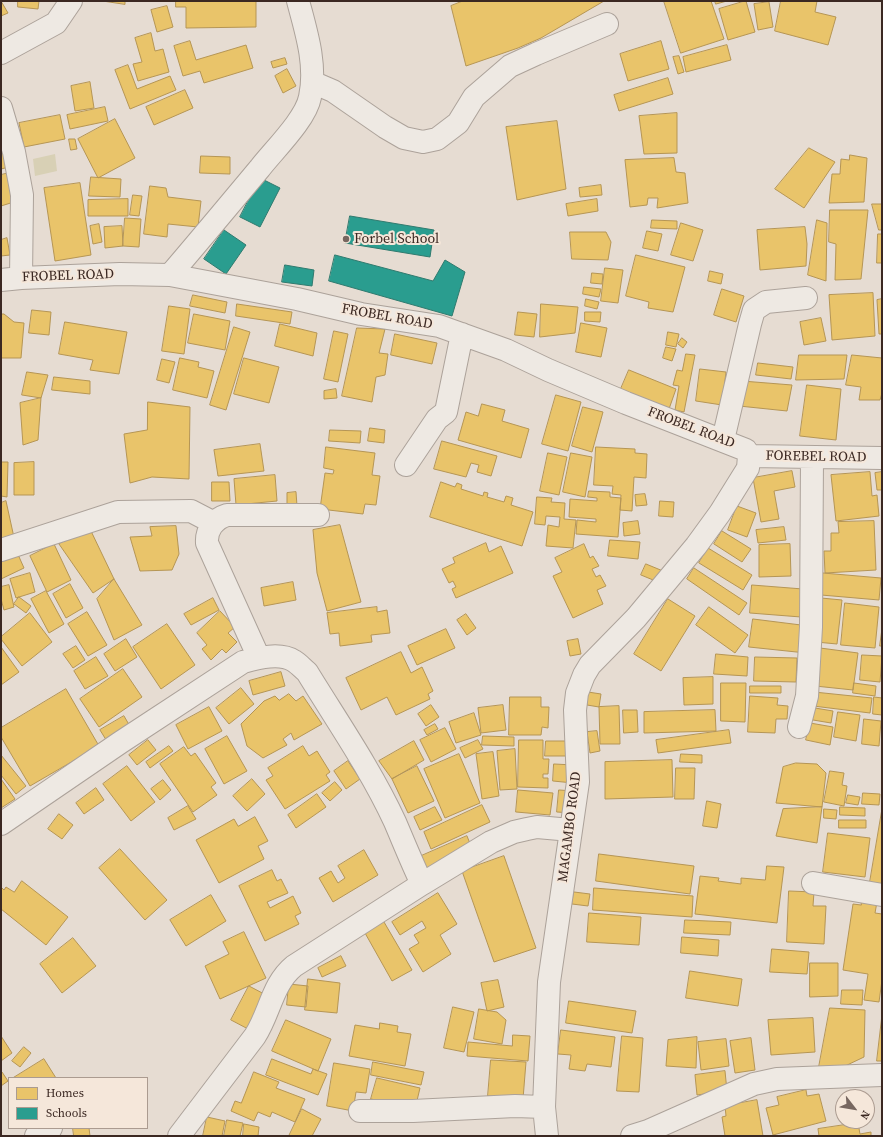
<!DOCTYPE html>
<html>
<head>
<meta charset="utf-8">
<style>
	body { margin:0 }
	#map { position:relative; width:883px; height:1137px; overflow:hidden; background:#e6dcd2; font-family:"Source Serif 4",serif }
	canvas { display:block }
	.frame { position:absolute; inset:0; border:2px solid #3b2822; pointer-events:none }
	.legend { position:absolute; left:8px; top:1077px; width:140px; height:52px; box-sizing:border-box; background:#f5e7da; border:1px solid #ab9b90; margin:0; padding:5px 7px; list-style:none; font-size:12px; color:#3b2822 }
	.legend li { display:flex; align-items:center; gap:8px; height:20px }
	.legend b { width:20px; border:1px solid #ab9b90 }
	.north { position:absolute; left:835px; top:1089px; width:40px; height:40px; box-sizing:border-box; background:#f5e7da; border:1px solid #ab9b90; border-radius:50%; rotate:121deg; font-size:11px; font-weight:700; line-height:16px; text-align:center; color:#3b2822 }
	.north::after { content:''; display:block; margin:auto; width:14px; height:18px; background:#776760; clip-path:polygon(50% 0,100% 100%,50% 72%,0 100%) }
</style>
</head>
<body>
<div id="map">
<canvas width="883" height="1137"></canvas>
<div class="frame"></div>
<ul class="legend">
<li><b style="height:11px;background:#e9c46a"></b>Homes</li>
<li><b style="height:11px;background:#2a9d8f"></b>Schools</li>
</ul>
<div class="north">N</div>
</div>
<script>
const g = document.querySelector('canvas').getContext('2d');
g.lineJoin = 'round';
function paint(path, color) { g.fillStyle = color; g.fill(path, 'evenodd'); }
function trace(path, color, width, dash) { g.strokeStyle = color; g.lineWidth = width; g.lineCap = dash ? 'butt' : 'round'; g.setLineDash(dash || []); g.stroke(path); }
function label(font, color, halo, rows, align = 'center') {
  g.font = font + ' "Source Serif 4",serif'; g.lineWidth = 4; g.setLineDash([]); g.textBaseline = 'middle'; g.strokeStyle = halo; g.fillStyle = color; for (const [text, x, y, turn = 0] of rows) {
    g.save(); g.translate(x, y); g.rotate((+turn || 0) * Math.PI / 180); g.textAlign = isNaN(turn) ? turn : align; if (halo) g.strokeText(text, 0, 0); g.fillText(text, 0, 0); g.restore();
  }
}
paint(new Path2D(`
	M 55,154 L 57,171 L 35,176 L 33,159 Z`), '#d8d0b5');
const homes = new Path2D(`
	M 1,1 L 8,13 L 1,16 Z
	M 18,1 L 39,1 L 38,9 L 18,7 Z
	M 103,1 L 125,1 L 125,4 Z
	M 176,1 L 256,1 L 256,27 L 186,28 L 186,7 L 176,7 Z
	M 463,1 L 604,1 L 541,38 L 518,48 L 466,66 L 451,6 Z
	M 664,1 L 711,1 L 724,39 L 681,53 Z
	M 715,1 L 727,1 L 716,4 Z
	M 746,1 L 755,32 L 728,40 L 719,9 Z
	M 781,1 L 817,1 L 815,12 L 836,17 L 828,45 L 775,31 Z
	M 769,2 L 773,27 L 758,30 L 754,4 Z
	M 167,6 L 173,27 L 157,32 L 151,10 Z
	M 151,33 L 155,51 L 163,49 L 169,72 L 138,81 L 133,64 L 142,62 L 135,38 Z
	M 190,41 L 196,60 L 246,45 L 253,68 L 204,83 L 200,71 L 183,76 L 174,46 Z
	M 661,41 L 669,69 L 628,81 L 620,54 Z
	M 727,45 L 731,60 L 686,72 L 683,57 Z
	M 679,56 L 684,72 L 678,74 L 673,57 Z
	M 285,58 L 287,64 L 273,68 L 271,62 Z
	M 128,65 L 137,89 L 170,76 L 176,90 L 130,109 L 115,70 Z
	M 287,69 L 296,86 L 283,93 L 275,76 Z
	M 668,78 L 673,94 L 619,111 L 614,95 Z
	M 90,82 L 94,108 L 75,111 L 71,86 Z
	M 185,90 L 193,108 L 154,125 L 146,107 Z
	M 105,107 L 108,121 L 70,129 L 67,115 Z
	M 677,113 L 677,153 L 644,154 L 639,116 Z
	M 60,115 L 65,139 L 24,147 L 19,123 Z
	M 115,119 L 135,158 L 98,178 L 78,139 Z
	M 557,121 L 566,189 L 517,200 L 506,127 Z
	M 69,139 L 75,139 L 77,149 L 71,150 Z
	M 1,141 L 9,167 L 1,169 Z
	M 809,148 L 835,162 L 804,208 L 775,189 Z
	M 850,155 L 867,158 L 864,202 L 829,203 L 832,174 L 840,174 L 841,159 L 849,160 Z
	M 201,156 L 230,157 L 230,174 L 200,173 Z
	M 674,158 L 676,172 L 685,173 L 688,203 L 657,208 L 658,198 L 648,198 L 647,205 L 630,207 L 625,160 Z
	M 9,173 L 17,201 L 1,206 L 1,175 Z
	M 91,177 L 121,179 L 120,197 L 89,196 Z
	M 80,183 L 91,255 L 55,261 L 44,188 Z
	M 601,185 L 602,195 L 580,197 L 579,188 Z
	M 150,186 L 166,188 L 168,197 L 201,201 L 198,227 L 168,224 L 167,237 L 144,234 Z
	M 133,195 L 142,196 L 139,216 L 130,215 Z
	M 128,199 L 128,216 L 88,216 L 88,200 Z
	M 597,199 L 598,211 L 568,216 L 566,204 Z
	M 872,204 L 882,204 L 882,230 L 879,230 Z
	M 830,210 L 868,210 L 861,279 L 835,280 L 836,244 L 829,242 Z
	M 125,218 L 141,219 L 139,247 L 123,246 Z
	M 652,220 L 677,221 L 677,229 L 651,228 Z
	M 817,220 L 827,223 L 826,281 L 808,275 Z
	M 681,223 L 703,230 L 693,261 L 671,255 Z
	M 99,224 L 102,242 L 93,244 L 90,226 Z
	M 122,226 L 123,246 L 105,248 L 104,227 Z
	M 805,227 L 807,244 L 806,266 L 760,270 L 757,230 Z
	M 647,231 L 662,234 L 658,251 L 643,248 Z
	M 570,232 L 606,232 L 611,242 L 608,260 L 572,259 Z
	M 878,234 L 882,234 L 882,263 L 877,263 Z
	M 7,238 L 10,255 L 1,256 L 1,240 Z
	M 636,255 L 685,267 L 673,312 L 648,308 L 649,302 L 626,296 Z
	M 605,268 L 623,270 L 618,303 L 601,301 Z
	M 710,271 L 723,274 L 721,284 L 708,281 Z
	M 592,273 L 603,274 L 602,284 L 591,283 Z
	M 584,287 L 601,289 L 599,297 L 583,294 Z
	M 722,289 L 744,296 L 736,322 L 714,315 Z
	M 873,293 L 875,336 L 832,340 L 829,295 Z
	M 193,295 L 227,302 L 225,313 L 190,306 Z
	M 586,299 L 599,302 L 597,309 L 585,306 Z
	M 882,299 L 882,334 L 879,334 L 877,300 Z
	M 237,304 L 292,312 L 290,324 L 236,316 Z
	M 541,304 L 578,307 L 575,333 L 540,337 Z
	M 169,306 L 190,309 L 184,354 L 162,351 Z
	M 32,310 L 51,312 L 49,335 L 29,333 Z
	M 518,312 L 537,314 L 534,337 L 515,335 Z
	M 585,312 L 601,312 L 600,322 L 585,321 Z
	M 1,314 L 4,314 L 14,322 L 24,323 L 21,358 L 1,358 Z
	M 194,314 L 230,321 L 225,350 L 188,343 Z
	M 821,318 L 826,341 L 804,345 L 800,322 Z
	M 65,322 L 127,332 L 119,374 L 90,370 L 93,360 L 59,354 Z
	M 581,323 L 607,328 L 601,357 L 576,352 Z
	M 280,324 L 317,333 L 313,356 L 275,346 Z
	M 234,327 L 250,332 L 226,410 L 210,405 Z
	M 357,328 L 385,329 L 379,353 L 388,354 L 385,375 L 376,377 L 372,402 L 342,396 Z
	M 334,331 L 348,334 L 338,382 L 324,379 Z
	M 668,332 L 679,334 L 676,347 L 666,345 Z
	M 395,334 L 437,343 L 432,364 L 391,355 Z
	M 682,338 L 687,342 L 683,348 L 678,344 Z
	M 666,347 L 676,349 L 672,361 L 663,358 Z
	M 686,354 L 695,355 L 684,412 L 675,410 L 679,386 L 673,385 L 677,370 L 682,371 Z
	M 799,355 L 847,355 L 844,379 L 796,380 Z
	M 852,355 L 882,358 L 882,393 L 880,400 L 859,400 L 861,387 L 846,385 Z
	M 180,358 L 199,362 L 198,367 L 214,371 L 207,398 L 173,390 Z
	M 244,358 L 279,367 L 269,403 L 234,394 Z
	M 162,359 L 175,362 L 169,383 L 157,380 Z
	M 758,363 L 793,367 L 791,379 L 756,375 Z
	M 700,369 L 726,372 L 722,405 L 696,401 Z
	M 629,370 L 676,389 L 669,409 L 620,391 Z
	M 27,372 L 48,375 L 41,398 L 22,395 Z
	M 54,377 L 90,381 L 90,394 L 52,390 Z
	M 742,381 L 792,385 L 787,411 L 739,406 Z
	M 807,385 L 841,389 L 836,440 L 800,436 Z
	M 336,389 L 337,398 L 324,399 L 324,391 Z
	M 556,395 L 581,402 L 568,451 L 542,444 Z
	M 41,398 L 38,440 L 23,445 L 20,403 Z
	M 148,402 L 190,407 L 189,479 L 152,477 L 130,483 L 124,434 L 147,430 Z
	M 482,404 L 505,410 L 502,421 L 529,429 L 521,458 L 458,440 L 466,412 L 478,416 Z
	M 583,407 L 603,412 L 592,452 L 572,446 Z
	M 370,428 L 385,430 L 384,443 L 368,441 Z
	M 330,430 L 361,431 L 360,443 L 329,441 Z
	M 442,441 L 497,456 L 491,476 L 477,472 L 479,465 L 471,463 L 466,477 L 434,469 Z
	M 260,444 L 264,471 L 218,476 L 214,450 Z
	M 326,447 L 375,453 L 372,475 L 380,476 L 376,505 L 365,504 L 363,514 L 320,509 L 325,473 L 333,474 L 334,470 L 324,468 Z
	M 596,447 L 635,449 L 635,453 L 647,454 L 646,478 L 634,477 L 632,511 L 620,510 L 621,495 L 612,494 L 613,486 L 594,485 Z
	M 548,453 L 567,457 L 559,495 L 540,491 Z
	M 571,453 L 592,457 L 585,497 L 563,492 Z
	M 1,462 L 8,462 L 7,497 L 1,496 Z
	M 34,462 L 34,495 L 14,495 L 14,463 Z
	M 792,471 L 795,487 L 774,491 L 779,519 L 761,522 L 753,478 Z
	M 870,472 L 872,496 L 877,495 L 879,516 L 836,521 L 831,475 Z
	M 882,472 L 882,490 L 877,490 L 875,473 Z
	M 275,475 L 277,501 L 236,505 L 234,479 Z
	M 212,482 L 229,482 L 230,501 L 212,501 Z
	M 441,482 L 455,487 L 457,483 L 462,485 L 461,489 L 483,496 L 484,492 L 488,493 L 487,497 L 504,502 L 506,496 L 513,498 L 511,505 L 533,512 L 522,546 L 430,517 Z
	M 589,491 L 610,492 L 610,497 L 621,498 L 618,537 L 576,534 L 577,520 L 596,522 L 596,519 L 569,517 L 570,499 L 597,501 L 597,498 L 588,497 Z
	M 296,492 L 297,506 L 287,506 L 287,493 Z
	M 645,494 L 647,505 L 636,506 L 635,495 Z
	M 537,497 L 552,498 L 551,502 L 565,503 L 564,519 L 576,520 L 573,548 L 546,546 L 548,525 L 559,527 L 560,517 L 546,516 L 545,525 L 535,524 Z
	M 6,501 L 15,542 L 1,546 L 1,503 Z
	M 660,501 L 674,502 L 673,517 L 659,516 Z
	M 737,506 L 756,513 L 747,537 L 728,530 Z
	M 638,521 L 640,534 L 624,536 L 623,523 Z
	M 874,521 L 876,570 L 825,573 L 824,551 L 831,551 L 831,533 L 839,533 L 838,522 Z
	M 340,525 L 361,602 L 327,611 L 317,573 L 313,530 Z
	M 176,526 L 179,554 L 172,570 L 140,571 L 130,537 L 152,536 L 150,527 Z
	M 784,527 L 786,540 L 758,543 L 756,530 Z
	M 90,529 L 114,579 L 93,593 L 59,544 Z
	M 722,531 L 751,549 L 742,562 L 714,544 Z
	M 610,540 L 640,542 L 638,559 L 608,556 Z
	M 486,543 L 489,552 L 501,546 L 513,573 L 456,598 L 452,589 L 456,587 L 453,581 L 449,583 L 442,569 L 455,563 L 453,558 Z
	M 54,544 L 71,580 L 47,592 L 30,556 Z
	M 584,544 L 590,558 L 593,556 L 599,566 L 592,569 L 596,577 L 600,575 L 606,586 L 597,590 L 603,604 L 573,618 L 553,576 L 562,572 L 555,558 Z
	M 790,544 L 791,576 L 759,577 L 759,545 Z
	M 708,548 L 752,575 L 743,590 L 699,563 Z
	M 16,550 L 24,568 L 1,579 L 1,557 Z
	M 646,564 L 663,571 L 658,582 L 641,575 Z
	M 694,568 L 747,603 L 739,615 L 687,579 Z
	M 30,573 L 35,592 L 16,598 L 10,579 Z
	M 823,573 L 881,578 L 879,600 L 821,595 Z
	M 114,579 L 142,625 L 114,640 L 97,599 Z
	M 293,582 L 296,600 L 264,606 L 261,588 Z
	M 70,584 L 83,608 L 66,618 L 53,594 Z
	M 9,585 L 14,607 L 4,610 L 1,599 L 1,587 Z
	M 752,585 L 803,589 L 801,617 L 750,613 Z
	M 46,591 L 64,624 L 49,633 L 31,599 Z
	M 19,597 L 31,606 L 26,613 L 14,604 Z
	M 213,598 L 219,610 L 191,625 L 184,614 Z
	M 821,598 L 842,600 L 837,644 L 816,642 Z
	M 668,599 L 695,616 L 661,671 L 634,654 Z
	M 845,603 L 879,607 L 875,648 L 841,645 Z
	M 377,607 L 377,612 L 387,610 L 390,633 L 371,635 L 372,642 L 340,646 L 339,633 L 330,634 L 327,613 Z
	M 709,607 L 748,635 L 735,653 L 696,625 Z
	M 220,611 L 235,627 L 228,633 L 237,642 L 226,653 L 222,649 L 211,660 L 202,649 L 207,645 L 197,633 Z
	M 87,612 L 107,645 L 88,656 L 68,624 Z
	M 30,613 L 52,642 L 22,666 L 1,639 L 1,637 Z
	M 466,614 L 476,628 L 467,635 L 457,620 Z
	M 753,619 L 809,626 L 806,653 L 749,647 Z
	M 167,624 L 195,665 L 161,689 L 133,647 Z
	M 446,629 L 455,648 L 417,665 L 408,646 Z
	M 882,629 L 882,646 L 880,646 Z
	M 126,639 L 137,657 L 115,671 L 104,654 Z
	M 578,639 L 581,654 L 570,656 L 567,641 Z
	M 76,646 L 85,660 L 73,668 L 63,654 Z
	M 1,647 L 19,672 L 1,685 Z
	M 820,648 L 858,653 L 853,690 L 815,686 Z
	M 401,652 L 411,673 L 422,667 L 433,691 L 428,694 L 430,699 L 396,715 L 387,697 L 361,710 L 346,678 Z
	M 716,654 L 748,657 L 747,676 L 714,674 Z
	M 862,655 L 882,656 L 880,682 L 860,680 Z
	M 96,657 L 108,676 L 85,689 L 74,671 Z
	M 755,657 L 797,658 L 796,682 L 754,681 Z
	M 123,669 L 142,697 L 99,727 L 80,699 Z
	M 281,672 L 285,686 L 253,695 L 249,681 Z
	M 713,677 L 713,704 L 684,705 L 683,678 Z
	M 721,683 L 746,683 L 745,722 L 721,721 Z
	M 854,683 L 876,686 L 875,696 L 853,693 Z
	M 750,686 L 781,686 L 781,693 L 750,693 Z
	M 241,688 L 254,704 L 229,724 L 216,708 Z
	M 66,689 L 99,746 L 30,786 L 1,737 L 1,728 Z
	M 588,692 L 601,694 L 599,707 L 587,705 Z
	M 814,692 L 872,698 L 870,713 L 813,706 Z
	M 289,694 L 296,701 L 303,696 L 322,724 L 294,740 L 291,733 L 283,739 L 287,745 L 263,758 L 247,746 L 241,724 L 264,701 L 275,696 L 279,700 Z
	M 750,696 L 778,698 L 777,705 L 788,706 L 787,719 L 776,719 L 775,733 L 748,732 Z
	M 510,697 L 541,697 L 541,707 L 549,707 L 548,728 L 542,727 L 541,735 L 509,735 Z
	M 874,697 L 882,698 L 882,715 L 873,714 Z
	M 431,705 L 439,717 L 426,726 L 418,714 Z
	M 503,705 L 506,730 L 481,733 L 478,708 Z
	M 619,706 L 620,744 L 600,744 L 599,707 Z
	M 209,707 L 222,731 L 188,749 L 176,725 Z
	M 809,707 L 833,711 L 831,723 L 807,719 Z
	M 623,710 L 637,710 L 638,732 L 624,733 Z
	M 715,710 L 716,731 L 644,733 L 644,712 Z
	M 838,712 L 860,715 L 856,741 L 834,737 Z
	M 474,713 L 481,735 L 456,743 L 449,722 Z
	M 124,716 L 131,728 L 108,743 L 100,730 Z
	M 864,719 L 881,721 L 879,746 L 862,744 Z
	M 810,723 L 833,727 L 830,745 L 806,740 Z
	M 435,724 L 438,729 L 427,735 L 424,730 Z
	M 445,728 L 456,749 L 431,762 L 420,740 Z
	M 729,730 L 731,743 L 658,753 L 656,740 Z
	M 597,731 L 600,751 L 590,753 L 587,732 Z
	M 227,736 L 247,771 L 224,784 L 205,749 Z
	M 483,736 L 514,737 L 514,746 L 482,745 Z
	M 148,740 L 156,750 L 137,765 L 129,755 Z
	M 478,740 L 483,749 L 465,758 L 460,748 Z
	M 519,740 L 543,740 L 543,759 L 549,759 L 548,774 L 543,774 L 543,778 L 548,778 L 548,788 L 518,787 Z
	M 414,741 L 424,760 L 392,779 L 379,761 Z
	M 546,741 L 567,741 L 567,756 L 545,756 Z
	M 169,746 L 173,751 L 150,768 L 146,762 Z
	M 303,746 L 309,756 L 317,751 L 330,772 L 326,775 L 330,781 L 285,809 L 266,780 L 273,776 L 268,768 Z
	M 184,747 L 191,756 L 195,753 L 216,783 L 211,787 L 217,795 L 193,812 L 160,764 Z
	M 515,749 L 517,789 L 500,790 L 497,751 Z
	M 493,752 L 499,796 L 482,799 L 476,754 Z
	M 459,754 L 480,803 L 445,818 L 424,769 Z
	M 681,754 L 702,755 L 702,763 L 680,762 Z
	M 1,755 L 26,786 L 16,794 L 1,775 Z
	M 672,760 L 673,797 L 605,799 L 605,762 Z
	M 348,761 L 360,779 L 346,789 L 334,771 Z
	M 796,763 L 817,764 L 826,773 L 822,807 L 776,803 L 783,767 Z
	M 554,764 L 574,765 L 573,783 L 553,781 Z
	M 127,766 L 155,802 L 131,821 L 103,784 Z
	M 417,766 L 434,801 L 408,813 L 392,779 Z
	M 676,768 L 695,768 L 694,799 L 675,799 Z
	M 830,771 L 844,773 L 842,785 L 847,786 L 844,806 L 824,802 Z
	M 1,779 L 15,799 L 1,808 Z
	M 252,779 L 265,794 L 247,811 L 233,796 Z
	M 163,780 L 171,790 L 160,800 L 151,789 Z
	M 335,782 L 342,790 L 330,801 L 322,793 Z
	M 96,788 L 104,800 L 84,814 L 76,803 Z
	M 518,790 L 553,793 L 550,815 L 516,812 Z
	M 559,790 L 574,791 L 572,813 L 557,812 Z
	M 863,793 L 880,794 L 879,805 L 862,804 Z
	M 317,794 L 326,807 L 296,828 L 288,815 Z
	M 848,795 L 860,797 L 858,805 L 846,803 Z
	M 707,801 L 721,804 L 717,828 L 703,826 Z
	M 482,805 L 490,822 L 431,849 L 424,832 Z
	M 188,806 L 196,819 L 174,830 L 168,818 Z
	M 435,807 L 442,820 L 420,830 L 414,817 Z
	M 822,807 L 817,843 L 776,836 L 783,809 Z
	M 840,807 L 865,808 L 865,816 L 840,815 Z
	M 824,809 L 837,810 L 836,819 L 824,818 Z
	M 882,809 L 882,884 L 870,882 Z
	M 59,814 L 73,825 L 62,839 L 48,829 Z
	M 255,817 L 268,841 L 258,846 L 264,859 L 219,883 L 196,840 L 234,819 L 238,826 Z
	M 839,820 L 866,820 L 866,828 L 839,828 Z
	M 828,833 L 870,838 L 865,877 L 823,872 Z
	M 467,836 L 473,851 L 425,871 L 419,857 Z
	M 120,849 L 167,900 L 145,920 L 99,868 Z
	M 364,850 L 378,875 L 333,902 L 319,878 L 331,871 L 338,883 L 345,878 L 338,866 Z
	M 599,854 L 694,866 L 690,894 L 596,881 Z
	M 504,856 L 536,948 L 494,962 L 462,871 Z
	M 767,866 L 784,867 L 777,923 L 695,914 L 700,876 L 719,878 L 718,881 L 741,884 L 741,878 L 765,880 Z
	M 272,870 L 277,881 L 281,879 L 288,893 L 267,902 L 270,908 L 293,896 L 301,913 L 295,916 L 299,924 L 265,941 L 239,886 Z
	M 22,881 L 68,917 L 46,945 L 1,909 L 1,887 L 4,890 L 6,887 L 14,892 Z
	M 594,888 L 693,896 L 692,917 L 593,910 Z
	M 789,891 L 814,892 L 813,906 L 826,906 L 824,944 L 787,942 Z
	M 574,892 L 590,894 L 588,906 L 572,904 Z
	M 438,893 L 457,924 L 440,935 L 451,954 L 423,972 L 409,949 L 419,943 L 414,935 L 426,928 L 422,921 L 400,935 L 392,922 Z
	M 211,895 L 226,921 L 186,946 L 170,920 Z
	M 861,899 L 877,902 L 875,913 L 882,914 L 882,980 L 879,1002 L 864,1000 L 868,974 L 843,970 L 853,904 L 861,905 Z
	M 589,913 L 641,917 L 639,945 L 587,942 Z
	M 685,920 L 731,922 L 730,935 L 684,933 Z
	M 384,922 L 412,970 L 392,981 L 365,933 Z
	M 244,932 L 266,978 L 220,999 L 205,966 L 229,954 L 223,942 Z
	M 682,937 L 719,940 L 718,956 L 681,953 Z
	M 73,938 L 96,966 L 62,993 L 40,964 Z
	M 772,949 L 809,952 L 807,974 L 770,972 Z
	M 341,956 L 346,966 L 322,977 L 318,968 Z
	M 810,963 L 838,963 L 838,996 L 810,997 Z
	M 690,971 L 742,979 L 738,1006 L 686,998 Z
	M 308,979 L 340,983 L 337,1013 L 305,1010 Z
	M 498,980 L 504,1007 L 487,1011 L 481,983 Z
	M 289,984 L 308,986 L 306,1007 L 287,1005 Z
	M 249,986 L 268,996 L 250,1030 L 231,1020 Z
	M 842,990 L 863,990 L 862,1005 L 841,1004 Z
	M 569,1001 L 636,1011 L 632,1033 L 566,1023 Z
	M 453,1007 L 474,1012 L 464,1052 L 444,1048 Z
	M 830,1008 L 865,1010 L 864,1057 L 843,1067 L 819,1067 Z
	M 479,1009 L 497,1012 L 506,1020 L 502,1044 L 474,1039 Z
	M 882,1015 L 882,1061 L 877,1061 Z
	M 813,1018 L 815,1052 L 771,1055 L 768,1020 Z
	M 286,1020 L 331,1039 L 318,1071 L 272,1051 Z
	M 380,1023 L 398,1026 L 397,1032 L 411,1034 L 405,1066 L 349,1056 L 355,1025 L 379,1029 Z
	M 561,1030 L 615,1037 L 611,1067 L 587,1064 L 585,1071 L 569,1069 L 571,1055 L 558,1054 Z
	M 513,1035 L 530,1036 L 528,1061 L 467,1056 L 468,1042 L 512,1046 Z
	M 1,1036 L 12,1053 L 1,1061 Z
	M 622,1036 L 643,1038 L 639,1092 L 617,1091 Z
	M 697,1037 L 696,1068 L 666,1066 L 668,1040 Z
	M 751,1038 L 755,1070 L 735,1073 L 730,1041 Z
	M 726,1039 L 729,1066 L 701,1070 L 698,1042 Z
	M 24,1047 L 31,1053 L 20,1067 L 12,1061 Z
	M 44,1059 L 56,1078 L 13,1078 Z
	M 272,1059 L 311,1074 L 313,1069 L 327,1074 L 318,1095 L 266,1075 Z
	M 491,1060 L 526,1062 L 523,1099 L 488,1096 Z
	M 373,1062 L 424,1072 L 421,1085 L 371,1075 Z
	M 334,1063 L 370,1069 L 366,1093 L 356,1092 L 353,1111 L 327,1106 Z
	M 725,1071 L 727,1091 L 697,1095 L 695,1075 Z
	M 1,1072 L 2,1072 L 8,1081 L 1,1086 Z
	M 254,1072 L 279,1082 L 276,1088 L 305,1099 L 295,1122 L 272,1112 L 270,1117 L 258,1112 L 254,1121 L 231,1111 L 235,1101 L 241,1103 Z
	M 377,1078 L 420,1088 L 415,1109 L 371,1099 Z
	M 806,1090 L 807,1096 L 819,1094 L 826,1121 L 773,1135 L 766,1108 L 779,1105 L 777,1097 Z
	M 757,1100 L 763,1136 L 725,1136 L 722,1117 L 726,1116 L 725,1106 Z
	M 302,1109 L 321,1119 L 312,1136 L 289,1136 Z
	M 207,1117 L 225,1121 L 222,1136 L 203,1136 Z
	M 227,1120 L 243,1123 L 240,1136 L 224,1136 Z
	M 858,1123 L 860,1134 L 871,1132 L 871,1136 L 819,1136 L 818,1129 Z
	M 244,1124 L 259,1127 L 258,1136 L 243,1136 Z
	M 73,1128 L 89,1128 L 90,1136 L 74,1136 Z`);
paint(homes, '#e9c46a');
trace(homes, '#b59554', 1);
const schools = new Path2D(`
	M 260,178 L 280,188 L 260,227 L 240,217 Z
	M 350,216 L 434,230 L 430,257 L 345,243 Z
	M 224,230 L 246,245 L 226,274 L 204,259 Z
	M 335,255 L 433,281 L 445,260 L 465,272 L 452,316 L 329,281 Z
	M 285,265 L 314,270 L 312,286 L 282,282 Z`);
paint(schools, '#2a9d8f');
trace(schools, '#2f7a6e', 1);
const minor = new Path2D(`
	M 1,53 L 56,23 L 71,1
	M 312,82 L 333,91 L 385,127 L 404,138 L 423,142 L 437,139 L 458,123 L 474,97 L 510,66 L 536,54 L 607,24
	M 1,108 L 14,152 L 22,195 L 21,278
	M 170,275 C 200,240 230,204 260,168 C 274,150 306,119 310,97 C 317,65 306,31 298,1
	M 1,280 L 21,278 L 120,274 L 170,275 L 297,299 L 361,314 L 439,326 L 506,350 L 548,370 L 626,403 L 746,450 L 749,456 L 748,468 L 720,513 L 696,546 L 636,618 L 590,665 L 584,675 L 577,693 L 575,710 L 578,782 L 549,982 L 544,1107 L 547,1136
	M 723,440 L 750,324 L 754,310 L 766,302 L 806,298
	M 749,456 L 882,458
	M 406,465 L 437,419 L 446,412 L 462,334
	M 1,550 L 118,512 L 191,511 L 214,523
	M 259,658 L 207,543 C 206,530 214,519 227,515 L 318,515
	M 799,727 L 807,696 L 811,627 L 812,458
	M 1,824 L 121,742 L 243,662 C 258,658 280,652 294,661 C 299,664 303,669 307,672 C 337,721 371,770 395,822 C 404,843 412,863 422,884
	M 813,883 L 882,895
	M 360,1111 L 413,1111 L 515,1106 L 544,1107
	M 36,1136 L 51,1128
	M 179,1136 L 255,1036 C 270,1013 272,984 294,966 L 422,884 L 491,842 L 514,832 L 527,829 L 537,827 L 571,830
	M 632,1136 L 648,1131 L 754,1084 L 777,1079 L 882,1075`);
trace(minor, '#aca29a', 24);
trace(minor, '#eee9e3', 22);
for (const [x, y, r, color] of [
	[346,239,4,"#776760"]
]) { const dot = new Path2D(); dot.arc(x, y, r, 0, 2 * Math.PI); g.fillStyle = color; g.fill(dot); trace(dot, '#f5e7da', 1.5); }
label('14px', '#3b2822', '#f5e7da', [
	["Forbel School",354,239]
], 'left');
label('14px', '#3b2822', '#f5e7da', [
	["FROBEL ROAD",68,276,-2],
	["FROBEL ROAD",387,317,10],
	["FROBEL ROAD",691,428,21],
	["FOREBEL ROAD",816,457,1],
	["MAGAMBO ROAD",570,827,-83]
]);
</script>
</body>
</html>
